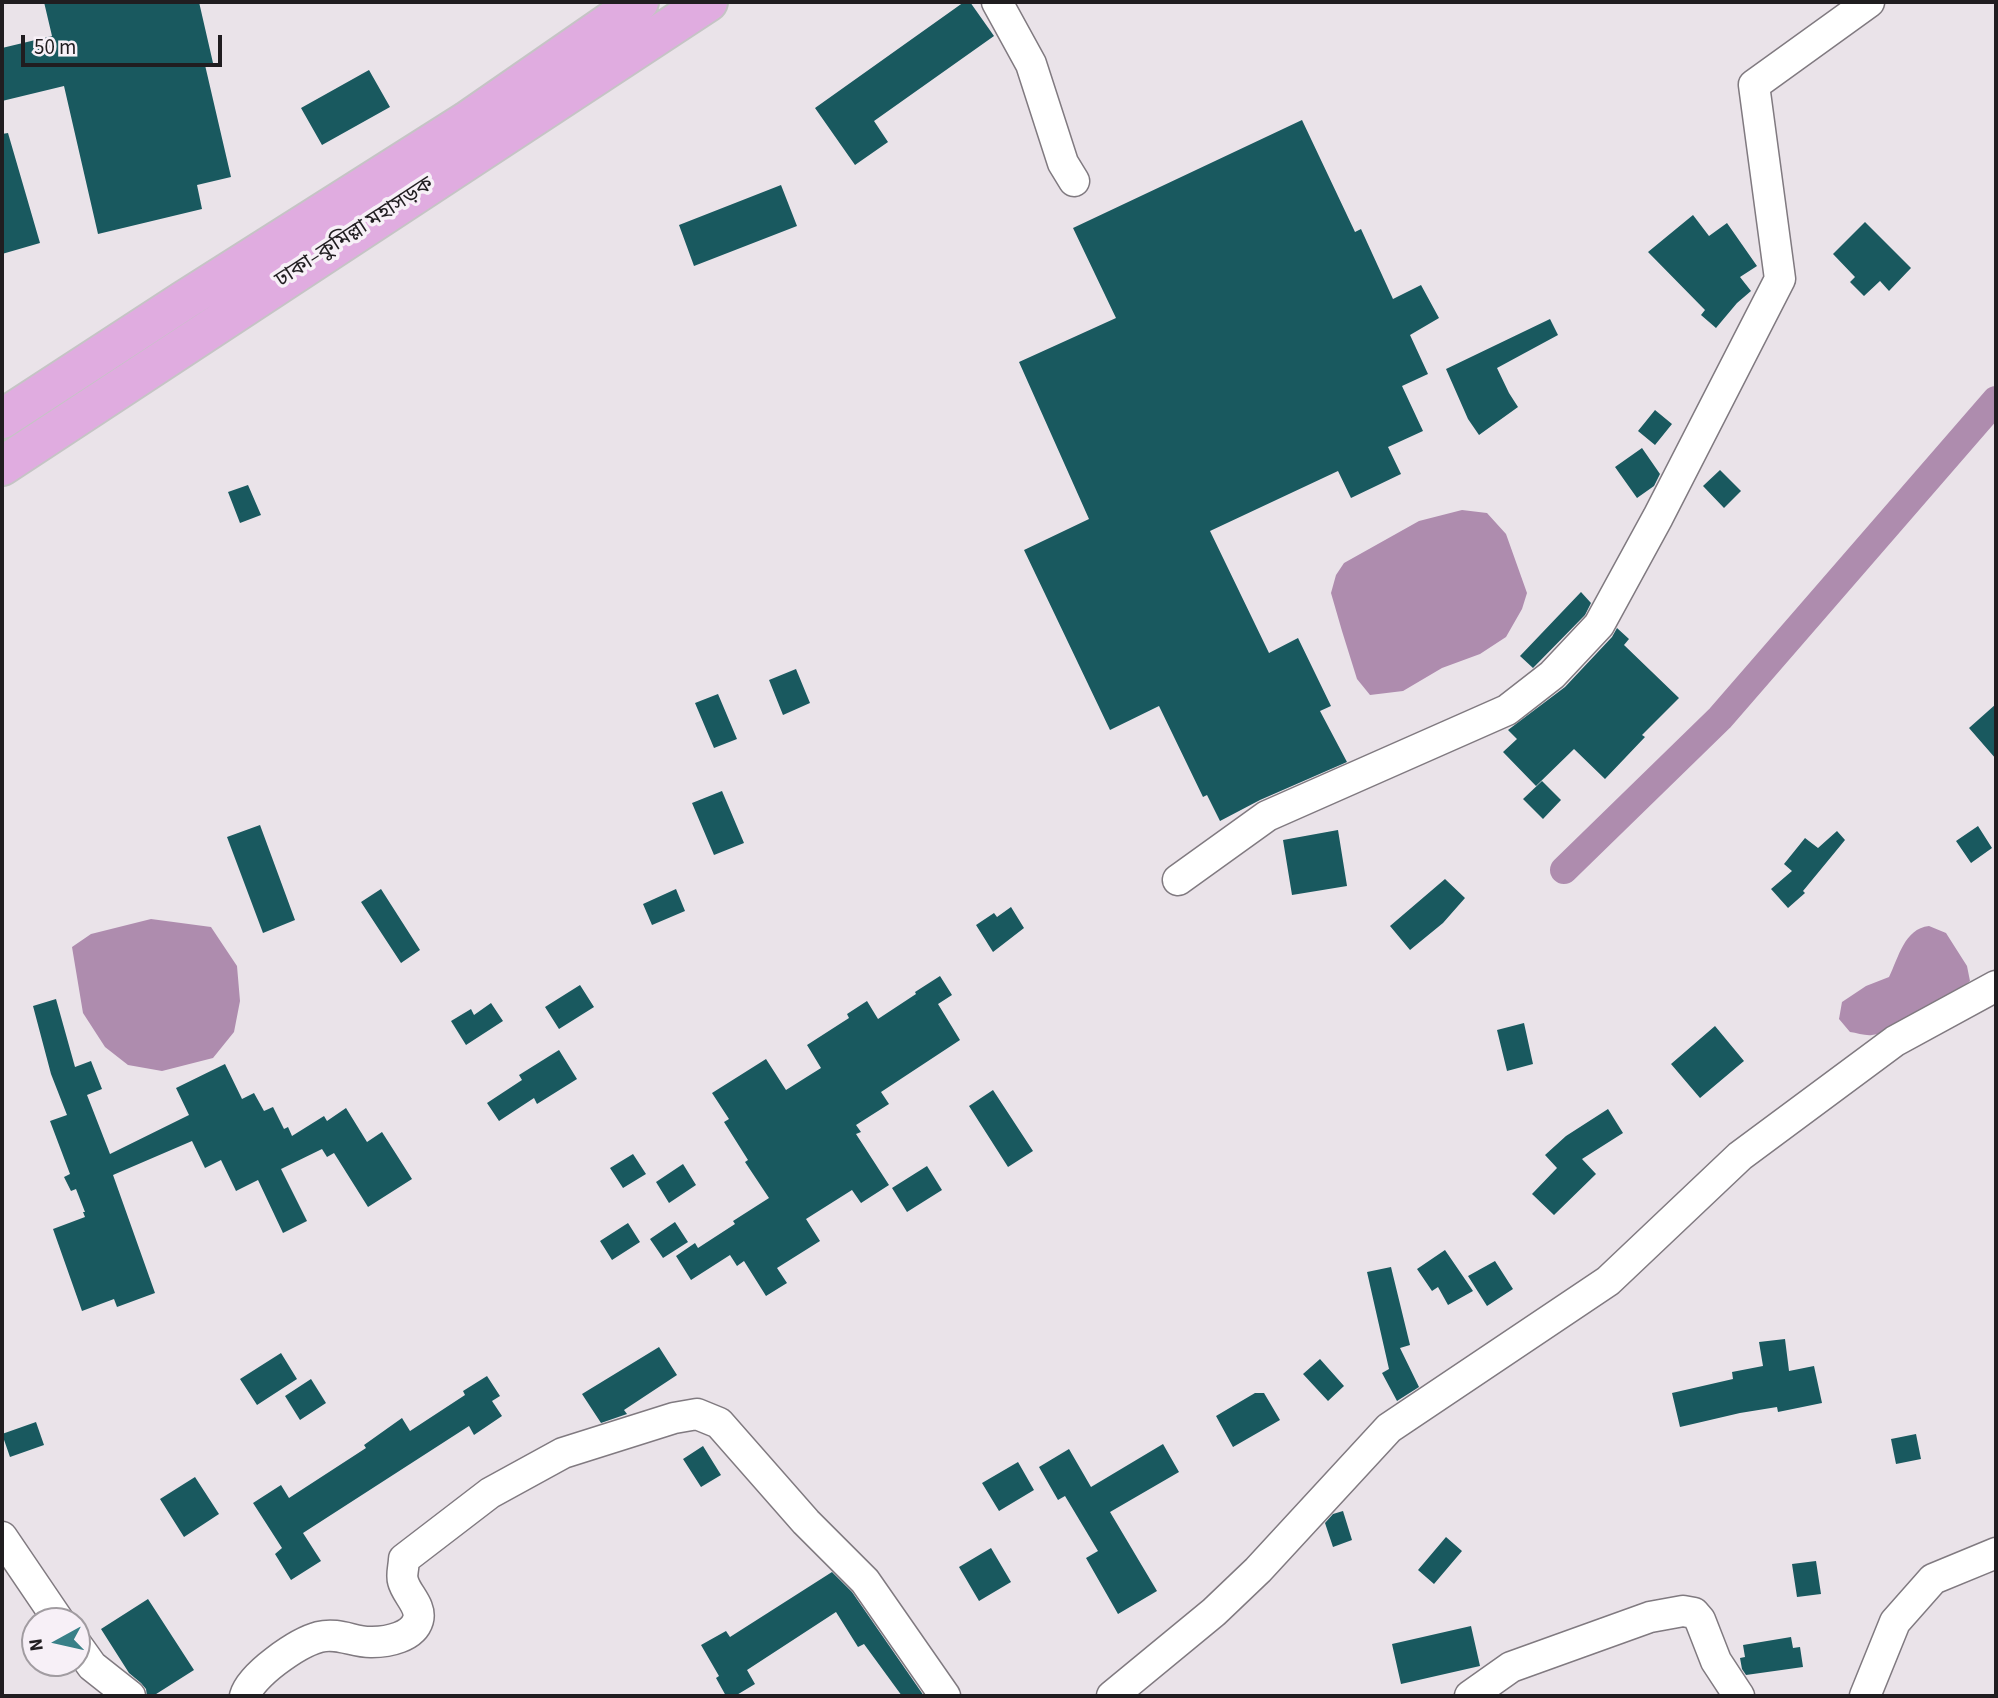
<!DOCTYPE html>
<html>
<head>
<meta charset="utf-8">
<style>
	body { margin:0 }
	#map { position:relative; width:1998px; height:1698px; overflow:hidden; background:#eae3e9; font-family:"Source Sans 3",sans-serif }
	canvas { display:block }
	.frame { position:absolute; inset:0; border:4px solid #201d20; pointer-events:none }
	.north { position:absolute; left:21px; top:1607px; width:70px; height:70px; box-sizing:border-box; background:#f7f0f7; border:2px solid #a19ca1; border-radius:50%; rotate:262deg; font-size:19px; font-weight:700; line-height:28px; text-align:center; color:#201d20 }
	.north::after { content:''; display:block; margin:auto; width:24px; height:32px; background:#388088; clip-path:polygon(50% 0,100% 100%,50% 72%,0 100%) }
	.scale { position:absolute; left:21px; top:35px; width:201px; height:32px; box-sizing:border-box; border:4px solid #201d20; border-top:0; padding-left:9px; font-size:21px; line-height:24px; white-space:nowrap; color:#201d20; -webkit-text-stroke:5px #f7f0f7; paint-order:stroke }
</style>
</head>
<body>
<div id="map">
<canvas width="1998" height="1698"></canvas>
<div class="frame"></div>
<div class="north">N</div>
<div class="scale">50 m</div>
</div>
<script>
const g = document.querySelector('canvas').getContext('2d');
g.lineJoin = 'round';
function paint(path, color) { g.fillStyle = color; g.fill(path, 'evenodd'); }
function trace(path, color, width, dash) { g.strokeStyle = color; g.lineWidth = width; g.lineCap = dash ? 'butt' : 'round'; g.setLineDash(dash || []); g.stroke(path); }
function label(font, color, halo, rows, align = 'center') {
  g.font = font + ' "Source Sans 3","Noto Sans Bengali",sans-serif'; g.lineWidth = 7; g.setLineDash([]); g.textBaseline = 'middle'; g.strokeStyle = halo; g.fillStyle = color; for (const [text, x, y, turn = 0] of rows) {
    g.save(); g.translate(x, y); g.rotate((+turn || 0) * Math.PI / 180); g.textAlign = isNaN(turn) ? turn : align; if (halo) g.strokeText(text, 0, 0); g.fillText(text, 0, 0); g.restore();
  }
}
paint(new Path2D(`
	M 1462,510 L 1487,513 L 1506,534 L 1527,593 L 1522,609 L 1506,637 L 1480,654 L 1442,668 L 1403,691 L 1370,695 L 1357,679 L 1342,631 L 1331,593 L 1336,575 L 1344,563 L 1419,521 Z
	M 151,919 L 211,927 L 237,966 L 240,1001 L 234,1032 L 213,1058 L 162,1071 L 128,1065 L 105,1047 L 83,1013 L 72,947 L 91,934 Z
	M 1929,926 L 1946,933 L 1967,966 L 1970,981 C 1951,995 1894,1033 1872,1035 C 1866,1036 1857,1033 1850,1032 L 1839,1019 L 1842,1002 L 1866,986 L 1889,977 C 1899,957 1904,929 1929,926 Z`), '#ae8cae');
trace(new Path2D(`
	M 1564,870 L 1720,718 L 1996,400`), '#ae8cae', 28);
paint(new Path2D(`
	M 44,2 L 199,2 L 213,63 L 205,65 L 231,177 L 197,185 L 202,209 L 98,234 L 64,86 L 2,101 L 2,48 L 52,36 Z
	M 964,2 L 970,2 L 994,36 L 874,121 L 888,142 L 855,165 L 815,108 Z
	M 369,70 L 390,107 L 322,145 L 301,108 Z
	M 1302,120 L 1355,232 L 1361,229 L 1393,299 L 1421,285 L 1439,318 L 1410,335 L 1428,374 L 1402,386 L 1423,431 L 1388,447 L 1401,474 L 1351,498 L 1338,471 L 1210,531 L 1269,653 L 1298,638 L 1331,706 L 1320,711 L 1347,762 L 1260,800 L 1220,821 L 1207,795 L 1203,797 L 1159,706 L 1110,730 L 1024,550 L 1089,519 L 1019,362 L 1116,318 L 1073,228 Z
	M 8,133 L 40,243 L 2,254 L 2,134 Z
	M 781,185 L 797,226 L 694,266 L 679,225 Z
	M 1693,215 L 1709,236 L 1727,223 L 1757,266 L 1740,277 L 1751,291 L 1737,303 L 1716,328 L 1701,315 L 1705,310 L 1648,252 Z
	M 1865,222 L 1911,268 L 1889,291 L 1880,281 L 1864,296 L 1850,282 L 1855,277 L 1833,254 Z
	M 1550,319 L 1558,335 L 1497,368 L 1509,393 L 1518,407 L 1479,435 L 1468,419 L 1446,369 Z
	M 1655,410 L 1672,424 L 1655,445 L 1638,431 Z
	M 1642,448 L 1660,474 L 1654,486 L 1637,498 L 1615,467 Z
	M 1720,470 L 1741,491 L 1724,508 L 1703,486 Z
	M 248,485 L 261,515 L 240,523 L 228,492 Z
	M 1581,592 L 1591,603 L 1585,615 L 1533,668 L 1520,656 Z
	M 1617,628 L 1629,639 L 1624,645 L 1679,698 L 1642,735 L 1645,737 L 1605,779 L 1574,749 L 1536,786 L 1503,752 L 1517,739 L 1508,730 L 1565,687 L 1612,637 Z
	M 796,669 L 810,703 L 783,715 L 769,680 Z
	M 718,694 L 737,739 L 714,748 L 695,703 Z
	M 1996,704 L 1996,759 L 1969,728 Z
	M 1542,781 L 1561,800 L 1543,819 L 1523,799 Z
	M 722,791 L 744,843 L 714,855 L 692,803 Z
	M 260,825 L 295,920 L 263,933 L 227,837 Z
	M 1978,826 L 1992,848 L 1971,863 L 1956,841 Z
	M 1338,830 L 1347,886 L 1292,895 L 1283,840 Z
	M 1837,831 L 1845,840 L 1803,891 L 1805,893 L 1788,908 L 1771,889 L 1792,871 L 1784,864 L 1805,838 L 1818,848 Z
	M 1445,879 L 1465,898 L 1443,923 L 1410,950 L 1390,926 Z
	M 381,889 L 420,950 L 401,963 L 361,902 Z
	M 676,889 L 685,911 L 652,925 L 643,904 Z
	M 1011,907 L 1024,928 L 993,952 L 976,925 L 994,913 L 997,917 Z
	M 940,976 L 952,995 L 938,1004 L 960,1040 L 881,1092 L 889,1104 L 856,1125 L 861,1132 L 856,1134 L 889,1185 L 861,1203 L 852,1190 L 806,1219 L 820,1241 L 777,1268 L 787,1283 L 766,1296 L 744,1261 L 737,1266 L 730,1255 L 691,1280 L 676,1256 L 695,1243 L 698,1248 L 735,1224 L 733,1221 L 769,1198 L 745,1162 L 748,1160 L 724,1122 L 729,1119 L 712,1093 L 766,1059 L 786,1090 L 821,1068 L 807,1045 L 849,1018 L 847,1014 L 867,1001 L 878,1019 L 916,994 L 915,992 Z
	M 580,985 L 594,1007 L 559,1029 L 545,1007 Z
	M 56,999 L 75,1067 L 91,1061 L 102,1089 L 87,1095 L 110,1154 L 189,1115 L 176,1088 L 225,1064 L 242,1099 L 254,1093 L 264,1111 L 273,1107 L 284,1129 L 288,1127 L 292,1136 L 324,1116 L 327,1121 L 346,1108 L 367,1142 L 382,1132 L 412,1179 L 368,1207 L 334,1153 L 327,1157 L 322,1149 L 281,1169 L 307,1221 L 283,1233 L 258,1180 L 236,1191 L 221,1160 L 205,1168 L 192,1141 L 113,1175 L 155,1293 L 117,1307 L 114,1299 L 82,1311 L 53,1229 L 85,1217 L 83,1212 L 85,1212 L 76,1189 L 71,1191 L 64,1177 L 70,1174 L 50,1121 L 67,1115 L 51,1074 L 33,1006 Z
	M 491,1003 L 503,1021 L 466,1045 L 451,1021 L 471,1009 L 474,1015 Z
	M 1524,1023 L 1533,1064 L 1507,1071 L 1497,1030 Z
	M 1715,1026 L 1744,1061 L 1700,1098 L 1671,1064 Z
	M 559,1050 L 577,1079 L 537,1104 L 534,1098 L 499,1121 L 487,1103 L 522,1080 L 519,1075 Z
	M 993,1090 L 1033,1151 L 1008,1167 L 969,1106 Z
	M 1608,1109 L 1623,1133 L 1582,1159 L 1596,1174 L 1554,1215 L 1532,1194 L 1557,1168 L 1545,1155 L 1566,1136 Z
	M 633,1154 L 646,1174 L 623,1188 L 610,1168 Z
	M 683,1164 L 696,1185 L 669,1203 L 656,1182 Z
	M 927,1166 L 942,1190 L 907,1212 L 892,1188 Z
	M 675,1222 L 688,1242 L 663,1258 L 650,1239 Z
	M 628,1223 L 640,1242 L 612,1260 L 600,1241 Z
	M 1445,1250 L 1473,1291 L 1448,1305 L 1438,1287 L 1432,1291 L 1417,1269 Z
	M 1495,1261 L 1513,1289 L 1487,1306 L 1468,1276 Z
	M 1391,1267 L 1410,1345 L 1400,1348 L 1419,1387 L 1397,1401 L 1382,1373 L 1389,1369 L 1367,1272 Z
	M 1785,1339 L 1789,1371 L 1814,1366 L 1822,1403 L 1778,1412 L 1777,1407 L 1740,1413 L 1680,1427 L 1672,1393 L 1733,1379 L 1732,1372 L 1763,1366 L 1759,1342 Z
	M 659,1347 L 677,1375 L 624,1410 L 627,1414 L 601,1423 L 582,1394 Z
	M 281,1353 L 297,1379 L 257,1405 L 240,1379 Z
	M 1320,1359 L 1344,1386 L 1328,1401 L 1303,1374 Z
	M 487,1376 L 500,1396 L 492,1401 L 502,1416 L 474,1435 L 469,1426 L 303,1533 L 321,1561 L 291,1580 L 275,1554 L 282,1548 L 253,1503 L 281,1485 L 289,1498 L 366,1448 L 364,1445 L 402,1418 L 410,1431 L 465,1395 L 463,1391 Z
	M 311,1379 L 326,1403 L 300,1420 L 285,1396 Z
	M 1255,1393 L 1264,1393 L 1280,1420 L 1233,1447 L 1216,1416 Z
	M 36,1422 L 44,1445 L 10,1457 L 2,1434 Z
	M 1916,1434 L 1921,1459 L 1896,1464 L 1891,1439 Z
	M 1163,1444 L 1179,1472 L 1110,1512 L 1157,1591 L 1118,1614 L 1086,1558 L 1098,1551 L 1065,1496 L 1058,1500 L 1039,1467 L 1069,1449 L 1091,1487 Z
	M 703,1446 L 721,1475 L 701,1487 L 683,1459 Z
	M 1018,1462 L 1034,1490 L 999,1511 L 982,1483 Z
	M 195,1477 L 219,1514 L 184,1537 L 160,1499 Z
	M 1343,1511 L 1352,1540 L 1333,1547 L 1325,1523 L 1333,1514 Z
	M 1446,1537 L 1462,1551 L 1434,1584 L 1418,1570 Z
	M 991,1548 L 1011,1582 L 979,1601 L 959,1567 Z
	M 1816,1561 L 1821,1594 L 1797,1597 L 1792,1564 Z
	M 832,1572 L 852,1592 L 924,1696 L 902,1696 L 864,1644 L 858,1647 L 836,1612 L 747,1670 L 755,1684 L 735,1696 L 726,1696 L 716,1678 L 719,1676 L 701,1645 L 726,1631 L 730,1637 Z
	M 148,1599 L 194,1670 L 153,1696 L 147,1696 L 146,1689 L 141,1683 L 129,1673 L 101,1629 Z
	M 1471,1626 L 1480,1666 L 1401,1684 L 1392,1644 Z
	M 1791,1637 L 1793,1648 L 1800,1647 L 1803,1667 L 1746,1675 L 1742,1669 L 1740,1658 L 1745,1657 L 1743,1645 Z`), '#19595f');
const minor = new Path2D(`
	M 997,2 L 1031,64 L 1063,163 L 1074,181
	M 1178,880 L 1267,816 L 1507,710 L 1552,675 L 1599,625 L 1658,517 L 1780,279 L 1754,85 L 1869,2
	M 2,1537 L 59,1621
	M 77,1645 L 92,1666 L 130,1696
	M 245,1696 C 251,1675 297,1643 319,1637 C 339,1632 355,1643 372,1642 C 388,1642 413,1637 418,1620 C 422,1606 406,1594 403,1581 C 401,1575 404,1566 404,1559 L 490,1493 L 563,1453 L 674,1418 L 697,1414 L 719,1423 L 806,1522 L 865,1581 L 945,1696
	M 1112,1696 L 1214,1612 L 1258,1570 L 1389,1428 L 1608,1281 L 1740,1156 L 1895,1041 L 1996,986
	M 1470,1696 L 1511,1667 L 1650,1617 L 1683,1611 L 1694,1613 L 1700,1620 L 1716,1661 L 1739,1696
	M 1865,1696 L 1895,1622 L 1933,1579 L 1996,1553`);
const trunk = new Path2D(`
	M 2,419 L 183,301 L 467,121 L 639,2
	M 2,466 L 708,2`);
trace(minor, '#807a80', 33);
trace(trunk, '#c5c4c5', 42);
trace(minor, '#fff', 30);
trace(trunk, '#e0ace0', 38);
label('21px', '#201d20', '#f7f0f7', [
	["ঢাকা–কুমিল্লা মহাসড়ক",355,233,-33]
]);
</script>
</body>
</html>
